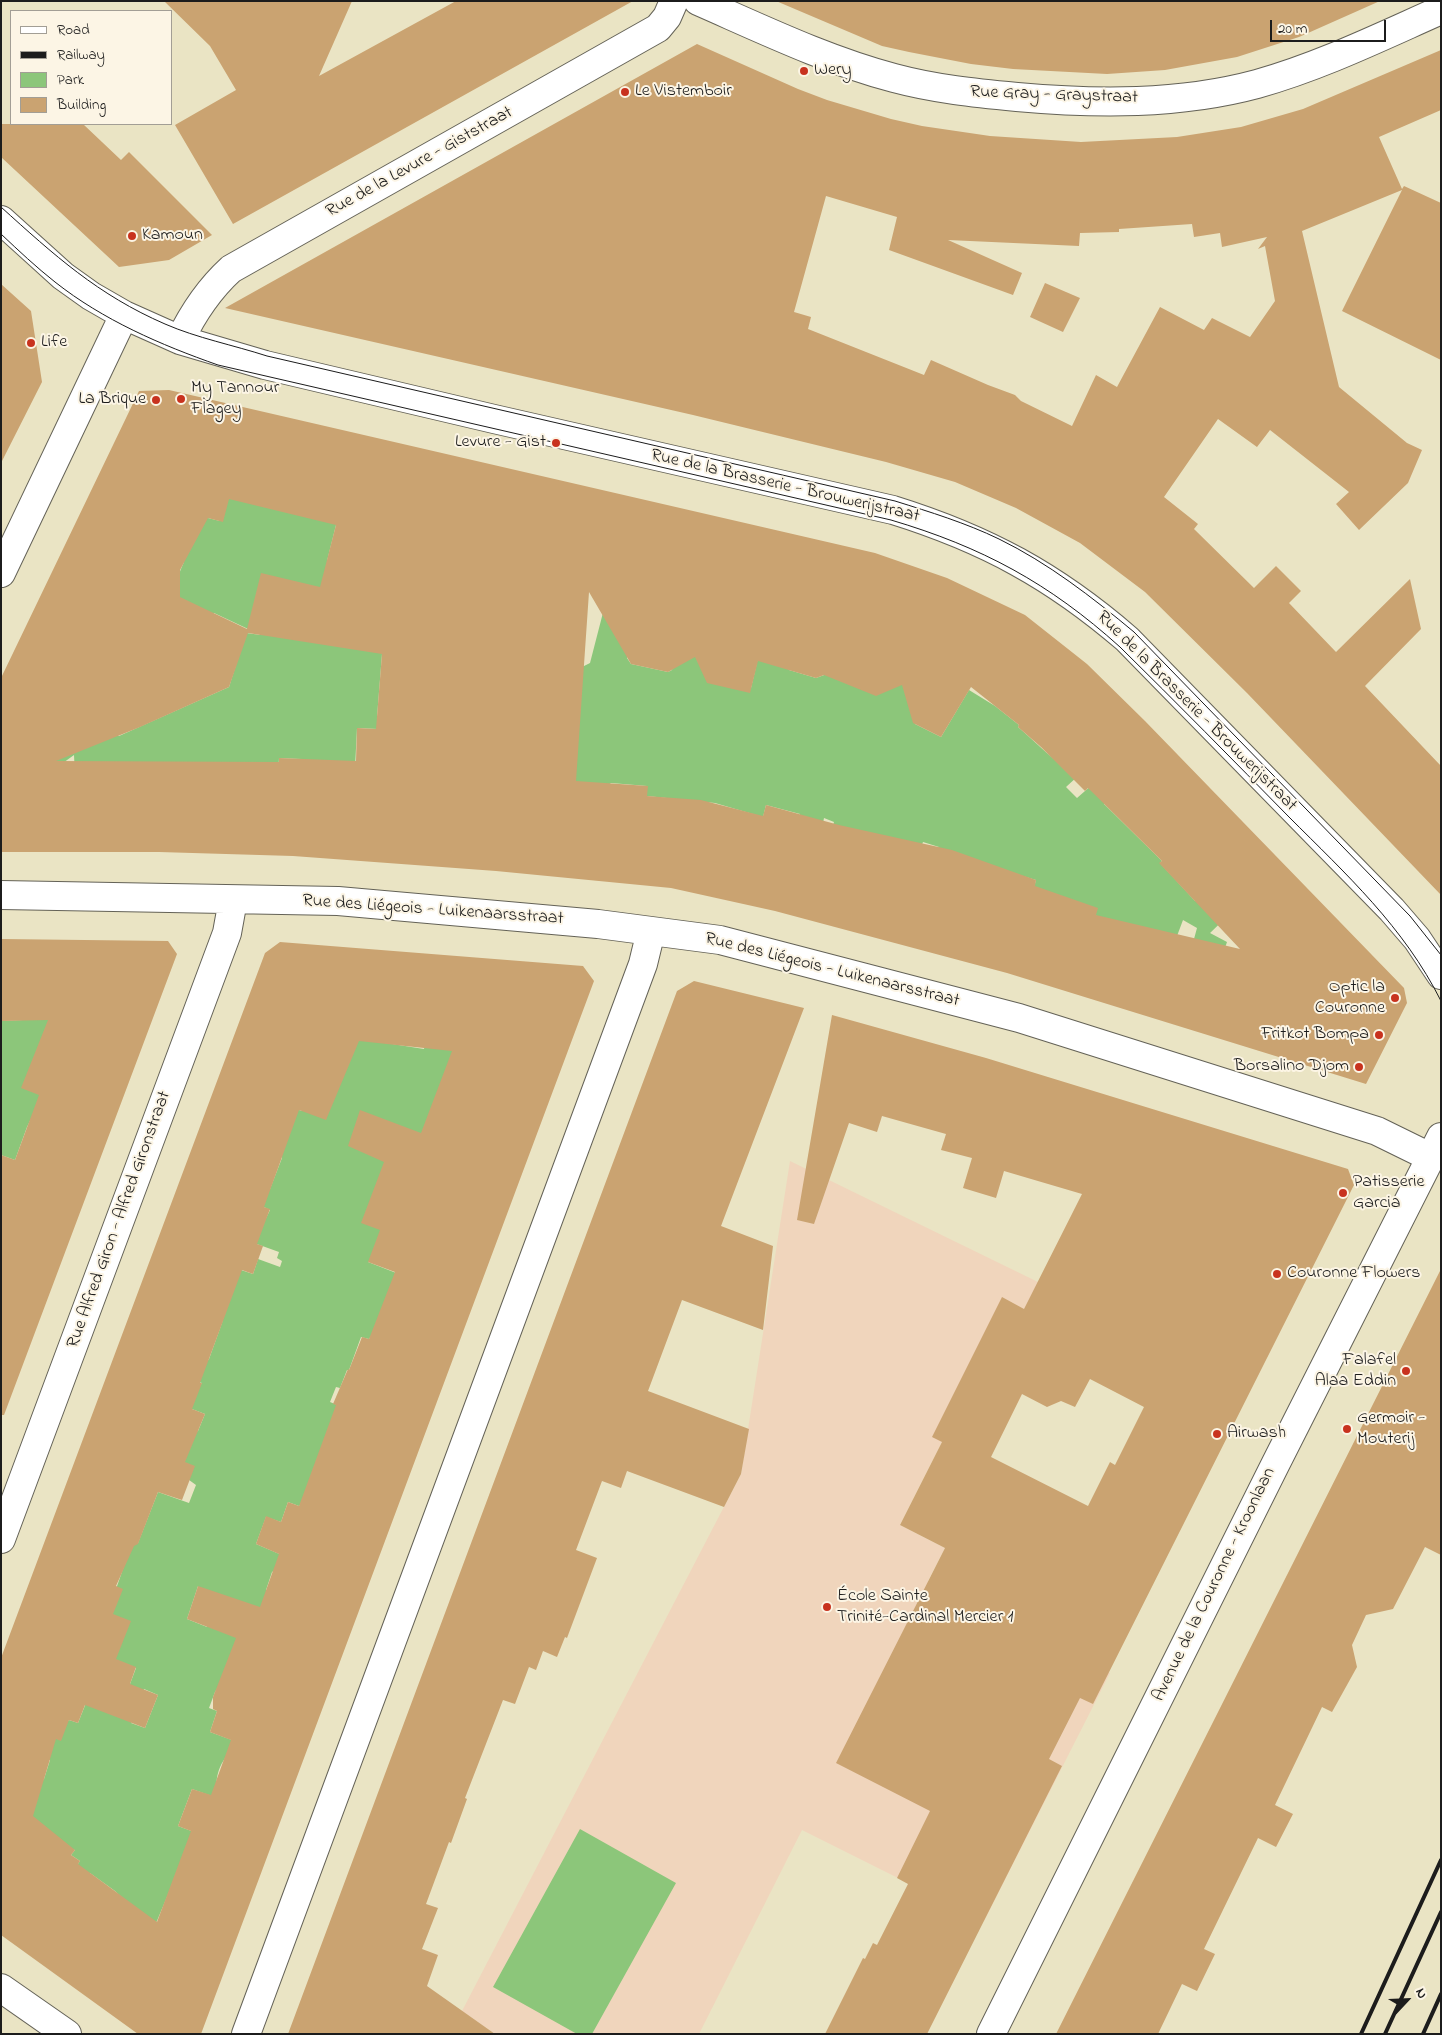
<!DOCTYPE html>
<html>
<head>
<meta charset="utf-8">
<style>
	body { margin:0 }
	#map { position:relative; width:1442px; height:2035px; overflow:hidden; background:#eae4c4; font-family:"Indie Flower",sans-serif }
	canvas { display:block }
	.frame { position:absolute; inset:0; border:2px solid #1c1c1c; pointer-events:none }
	.legend { position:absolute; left:10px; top:10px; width:162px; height:115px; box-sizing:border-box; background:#fcf5e5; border:1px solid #a29e95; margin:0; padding:6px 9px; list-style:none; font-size:15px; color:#1c1c1c }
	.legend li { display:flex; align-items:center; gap:10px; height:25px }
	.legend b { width:25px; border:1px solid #a29e95 }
	.north { position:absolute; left:1382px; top:1975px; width:50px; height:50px; -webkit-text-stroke:4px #fcf5e5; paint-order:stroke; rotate:65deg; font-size:14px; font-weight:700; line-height:20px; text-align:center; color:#1c1c1c }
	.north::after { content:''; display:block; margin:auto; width:18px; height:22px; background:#1c1c1c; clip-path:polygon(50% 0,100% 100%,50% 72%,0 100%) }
	.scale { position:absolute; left:1270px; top:20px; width:116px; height:22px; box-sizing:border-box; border:2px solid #1c1c1c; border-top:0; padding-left:6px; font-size:15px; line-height:18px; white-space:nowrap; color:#1c1c1c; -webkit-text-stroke:4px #fcf5e5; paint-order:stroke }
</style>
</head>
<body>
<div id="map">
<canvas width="1442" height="2035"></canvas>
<div class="frame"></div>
<ul class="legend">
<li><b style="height:6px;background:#fff"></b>Road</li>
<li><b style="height:6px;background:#1c1c1c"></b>Railway</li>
<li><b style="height:14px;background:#8cc67a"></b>Park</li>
<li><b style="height:14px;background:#caa371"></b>Building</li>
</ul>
<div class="north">N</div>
<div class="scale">20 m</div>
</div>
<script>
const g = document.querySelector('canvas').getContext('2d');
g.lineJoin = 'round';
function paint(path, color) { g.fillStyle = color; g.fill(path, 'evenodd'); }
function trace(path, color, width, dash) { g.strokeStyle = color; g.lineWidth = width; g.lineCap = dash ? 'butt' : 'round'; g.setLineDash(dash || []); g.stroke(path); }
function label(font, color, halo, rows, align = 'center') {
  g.font = font + ' "Indie Flower",sans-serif'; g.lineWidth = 4; g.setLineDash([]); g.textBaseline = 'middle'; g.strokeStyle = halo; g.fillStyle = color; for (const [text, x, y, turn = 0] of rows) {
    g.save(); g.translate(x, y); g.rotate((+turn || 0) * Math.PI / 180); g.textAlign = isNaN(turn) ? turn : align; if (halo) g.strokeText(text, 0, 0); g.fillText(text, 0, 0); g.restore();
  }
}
paint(new Path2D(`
	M 790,1161 L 1038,1282 L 1022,1394 L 985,1464 L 942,1442 L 900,1525 L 945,1548 L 928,1581 L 1037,1634 L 1110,1673 L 984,1921 L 802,1830 L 699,2034 L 495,2034 L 462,2011 L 741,1474 Z`), '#f0d5bc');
paint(new Path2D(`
	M 231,489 L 338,517 L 327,561 L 548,658 L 584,666 L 590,663 L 606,601 L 638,607 L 627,658 L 631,664 L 668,672 L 672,670 L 684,620 L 745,691 L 751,688 L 763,637 L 789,670 L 816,678 L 903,646 L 915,724 L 941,737 L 969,690 L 995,706 L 1019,725 L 1018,727 C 1038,744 1055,763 1078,776 L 1066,787 L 1077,798 L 1093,784 L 1108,799 L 1104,804 L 1162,861 L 1160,863 L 1195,901 L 1241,903 L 1210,933 L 1227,942 L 1215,977 L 1194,939 L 1197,928 L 1183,920 L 1168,960 L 1095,915 L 1033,891 L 1036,880 L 1019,875 L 933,869 L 939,847 L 923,842 L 916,860 L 830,835 L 834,822 L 824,818 L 821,833 L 797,827 L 800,814 L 766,805 L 763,817 L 715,803 L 647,796 L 647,786 L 611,783 L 589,799 L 382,654 L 377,717 L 378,729 L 357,728 L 355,768 L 301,768 L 301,759 L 279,758 L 277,791 L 230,767 L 229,762 L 211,762 L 76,797 L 74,755 L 56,768 L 1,777 L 53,704 L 119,736 L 229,687 L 246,633 L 261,635 L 214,613 L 206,628 L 172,592 C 177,582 179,572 184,562 L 167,519 L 208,518 L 220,521 Z
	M 60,1015 L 42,1096 L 27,1127 L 15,1160 L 1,1155 L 1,1021 L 23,1020 Z
	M 469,1028 L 407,1240 L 368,1262 L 409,1278 L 369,1339 L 361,1337 L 349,1370 L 347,1370 L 340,1388 L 336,1387 L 330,1402 L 372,1419 L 299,1506 L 288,1502 L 281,1522 L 266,1517 L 256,1544 L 291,1559 L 272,1572 L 266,1590 L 276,1594 L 215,1692 L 209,1708 L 217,1711 L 210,1732 L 240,1743 C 221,1759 214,1772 217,1798 L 192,1789 L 178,1826 L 194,1832 L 154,1928 L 115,1891 L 90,1873 L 71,1899 L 59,1890 L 80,1861 L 71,1855 L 75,1850 L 1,1837 L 44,1779 L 50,1760 L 37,1755 L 69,1720 L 78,1723 L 94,1683 L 130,1684 L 136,1668 L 105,1656 L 108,1612 L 131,1546 L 138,1543 L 158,1492 L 189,1503 L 196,1485 L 142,1446 L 198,1431 L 205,1414 L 184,1406 L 202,1383 L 192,1380 L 209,1359 L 222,1323 L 235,1268 L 253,1274 L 258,1259 L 280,1267 L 282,1261 L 277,1258 L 279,1252 L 254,1243 L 270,1210 L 256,1203 L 270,1189 L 282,1158 L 271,1100 L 302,1111 L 316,1032 L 424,1049 L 425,1042 ZM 198,1586 L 207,1627 L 187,1619 ZM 144,1689 L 158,1695 L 145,1728 L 131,1723 Z
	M 580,1829 L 676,1883 L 592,2034 L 577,2034 L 493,1987 Z`), '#8cc67a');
paint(new Path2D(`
	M 164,1 L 352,1 L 319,76 L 456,1 L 633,1 L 233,224 L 175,125 L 236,90 L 210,46 Z
	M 776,1 L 1380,1 L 1299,37 L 1237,57 L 1165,70 L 1107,74 L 1013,69 L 971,64 L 909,52 L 882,46 Z
	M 697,44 L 798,89 L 827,100 L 891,119 L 922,126 L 990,136 L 1081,142 L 1177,137 L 1241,127 L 1303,109 L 1441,50 L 1441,110 L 1379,137 L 1402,189 L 1404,186 L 1441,203 L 1441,360 L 1342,311 L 1402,190 L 1302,231 L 1339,387 L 1407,443 L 1422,450 L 1408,483 L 1359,530 L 1336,504 L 1349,492 L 1270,430 L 1257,447 L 1218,419 L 1164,497 L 1198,524 L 1194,529 L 1254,588 L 1276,566 L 1301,591 L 1289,603 L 1336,652 L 1410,579 L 1421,629 L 1365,686 L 1441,766 L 1441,895 L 1247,693 L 1145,592 L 1080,543 L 1016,508 L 955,482 L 886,462 L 693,415 L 225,308 ZM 826,196 L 897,217 L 889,250 L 1013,295 L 1022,273 L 948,240 L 1079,246 L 1080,233 L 1119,232 L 1119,229 L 1192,224 L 1194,237 L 1220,233 L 1222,247 L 1267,237 L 1258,249 L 1265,246 L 1275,301 L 1250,337 L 1212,318 L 1204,330 L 1160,307 L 1117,387 L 1096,375 L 1072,426 L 1021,401 L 1015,395 L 988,385 L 931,360 L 924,375 L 808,329 L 811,317 L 794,312 Z
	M 1,124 L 83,124 L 121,160 L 129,152 L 212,235 L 169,260 L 119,267 L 1,157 Z
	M 1045,283 L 1080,298 L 1063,332 L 1030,317 Z
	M 1,284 L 31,311 L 42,382 L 1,463 Z
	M 169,390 L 875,553 L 947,578 L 1025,615 L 1087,664 L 1145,721 L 1404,988 L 1407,1003 L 1366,1084 L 1007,973 L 775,911 L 671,888 L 496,871 L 293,856 L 159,852 L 1,852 L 1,678 L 139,391 ZM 229,499 L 336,525 L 320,587 L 261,573 L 247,629 L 180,597 L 180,570 L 208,518 L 223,522 ZM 589,592 L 631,664 L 668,672 L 695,657 L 707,683 L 750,693 L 758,661 L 816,678 L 824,675 L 876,696 L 902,685 L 913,723 L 941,737 L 971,687 L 1019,725 L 1018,727 L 1041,747 L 1085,791 L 1088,788 L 1162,861 L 1159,863 L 1240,949 L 1096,915 L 1098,908 L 1035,886 L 1036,880 L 952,850 L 839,825 L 766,805 L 763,816 L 701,800 L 647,796 L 648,786 L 576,781 ZM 248,633 L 382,654 L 376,729 L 357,728 L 356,761 L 279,758 L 279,762 L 56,761 L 140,727 L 229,687 Z
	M 1,939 L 168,941 L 177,954 L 4,1415 L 1,1415 L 1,1155 L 15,1160 L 39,1095 L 21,1088 L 48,1020 L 1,1021 Z
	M 280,942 L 583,966 L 594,981 L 201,2034 L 138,2034 L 1,1935 L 1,1658 L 265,953 ZM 359,1041 L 452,1051 L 421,1133 L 360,1110 L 348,1146 L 384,1162 L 361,1223 L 380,1230 L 368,1262 L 395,1272 L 369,1339 L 362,1337 L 349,1370 L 348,1369 L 333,1404 L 336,1405 L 299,1506 L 288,1502 L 281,1522 L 266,1516 L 256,1544 L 279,1554 L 260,1607 L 198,1586 L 187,1619 L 236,1638 L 213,1697 L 213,1709 L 217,1711 L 210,1732 L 231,1740 L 211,1795 L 192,1789 L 178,1826 L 191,1831 L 157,1922 L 78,1864 L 80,1861 L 71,1855 L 75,1850 L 33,1816 L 56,1739 L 61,1741 L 69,1720 L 78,1723 L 85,1705 L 145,1728 L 158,1695 L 130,1684 L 136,1667 L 116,1659 L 131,1621 L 113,1614 L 123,1589 L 116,1586 L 134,1546 L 138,1544 L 158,1492 L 182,1500 L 195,1466 L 185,1462 L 205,1414 L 192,1409 L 202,1383 L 200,1383 L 242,1270 L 253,1274 L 263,1246 L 257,1244 L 270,1209 L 264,1207 L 299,1110 L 326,1120 Z
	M 694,981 L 804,1008 L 721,1226 L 773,1246 L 763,1330 L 682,1300 L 648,1391 L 749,1429 L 741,1474 L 724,1507 L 627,1471 L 621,1488 L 602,1481 L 576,1550 L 597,1558 L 567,1638 L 565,1637 L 557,1657 L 543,1651 L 536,1670 L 529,1667 L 515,1704 L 503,1700 L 465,1798 L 467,1799 L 451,1843 L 449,1842 L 426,1904 L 438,1908 L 422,1949 L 438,1955 L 427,1986 L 495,2034 L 288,2034 L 677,991 Z
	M 832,1015 L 986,1058 L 1348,1169 L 1354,1185 L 1093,1704 L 1080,1698 L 1049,1759 L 1062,1766 L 927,2034 L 825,2034 L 863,1958 L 865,1959 L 873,1943 L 877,1945 L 908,1884 L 897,1878 L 930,1811 L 836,1763 L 945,1548 L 900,1525 L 942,1442 L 932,1437 L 1002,1297 L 1024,1309 L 1082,1194 L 1004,1171 L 996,1198 L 963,1188 L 972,1158 L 941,1150 L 946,1134 L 882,1116 L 877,1132 L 849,1123 L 814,1224 L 797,1220 ZM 1090,1379 L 1144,1407 L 1115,1465 L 1110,1462 L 1088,1506 L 991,1457 L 1022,1394 L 1047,1407 L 1061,1401 L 1075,1407 Z
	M 1441,1269 L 1441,1555 L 1425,1547 L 1393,1609 L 1366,1615 L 1352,1645 L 1357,1667 L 1332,1712 L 1322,1707 L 1275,1805 L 1293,1814 L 1276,1847 L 1258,1838 L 1204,1949 L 1215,1954 L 1197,1991 L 1182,1984 L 1158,2034 L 1056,2034 Z`), '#caa371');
const street = new Path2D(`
	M 1,895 L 338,901 L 598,924 L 720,940 L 1019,1018 L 1377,1131 L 1430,1157
	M 1,1539 L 227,933 L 233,900
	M 246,2034 L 643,964 L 651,931`);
const secondary = new Path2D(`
	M 698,1 C 762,29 826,60 894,78 C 935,89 975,93 1017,97 C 1096,104 1179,105 1257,84 C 1321,66 1380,37 1441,10
	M 1,220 L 63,276 L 91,296 L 124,315 L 180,340 L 265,365 L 494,419 L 893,510 C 986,539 1054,576 1127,639 L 1392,910 L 1417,939 L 1441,975
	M 180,340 C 193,313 208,290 231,269 L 658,28 L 667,17 L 674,1
	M 1,573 L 124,315
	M 1,1988 L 67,2034
	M 991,2034 L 1275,1465 L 1441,1137`);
trace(street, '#646257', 30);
trace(secondary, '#646257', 30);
trace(street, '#fff', 28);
trace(secondary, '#fff', 28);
trace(new Path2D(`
	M 1,207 C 54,255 98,295 165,324 C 197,338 233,345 267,356 L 895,501 C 930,512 966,523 999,539 C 1048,563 1092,597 1134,632 L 1410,916 L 1441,955
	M 1,234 C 19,251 36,267 55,282 C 103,320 161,345 218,365 L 891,520 C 982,547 1049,583 1120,647 C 1177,703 1233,760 1289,817 C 1346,874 1404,927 1441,1001`), '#1c1c1c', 1);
trace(new Path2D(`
	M 1361,2034 L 1441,1860
	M 1385,2034 L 1441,1912
	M 1423,2034 L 1441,1994`), '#1c1c1c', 4);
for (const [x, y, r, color] of [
	[804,71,5,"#c8321e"],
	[625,92,5,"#c8321e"],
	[132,236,5,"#c8321e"],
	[31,343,5,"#c8321e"],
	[181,399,5,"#c8321e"],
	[156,400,5,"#c8321e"],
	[556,443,5,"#c8321e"],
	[1395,998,5,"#c8321e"],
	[1379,1035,5,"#c8321e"],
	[1359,1067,5,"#c8321e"],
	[1343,1193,5,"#c8321e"],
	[1277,1274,5,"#c8321e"],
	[1406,1371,5,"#c8321e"],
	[1347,1429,5,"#c8321e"],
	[1217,1434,5,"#c8321e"],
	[827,1607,5,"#c8321e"]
]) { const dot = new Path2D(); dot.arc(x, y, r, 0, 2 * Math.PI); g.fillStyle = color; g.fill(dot); trace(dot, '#fcf5e5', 2); }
label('18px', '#1c1c1c', '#fcf5e5', [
	["Wery",814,71],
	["Le Vistemboir",635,92],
	["Kamoun",142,236],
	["Life",41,343],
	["My Tannour",191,389],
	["Flagey",191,410],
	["La Brique",146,400,"right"],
	["Levure - Gist",546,443,"right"],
	["Optic la",1385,988,"right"],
	["Couronne",1385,1009,"right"],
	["Fritkot Bompa",1369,1035,"right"],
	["Borsalino Djom",1349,1067,"right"],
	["Patisserie",1353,1183],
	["Garcia",1353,1204],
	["Couronne Flowers",1287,1274],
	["Falafel",1396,1361,"right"],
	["Alaa Eddin",1396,1382,"right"],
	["Germoir -",1357,1419],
	["Mouterij",1357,1440],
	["Airwash",1227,1434],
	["École Sainte",837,1597],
	["Trinité-Cardinal Mercier 1",837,1618]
], 'left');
label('18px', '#1c1c1c', '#fcf5e5', [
	["Rue Gray - Graystraat",1054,96,2],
	["Rue de la Levure - Giststraat",420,163,-29],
	["Rue de la Brasserie - Brouwerijstraat",785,487,13],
	["Rue de la Brasserie - Brouwerijstraat",1196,712,45],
	["Rue des Liégeois - Luikenaarsstraat",433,911,4],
	["Rue des Liégeois - Luikenaarsstraat",832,971,14],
	["Rue Alfred Giron - Alfred Gironstraat",120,1220,-70],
	["Avenue de la Couronne - Kroonlaan",1215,1585,-64]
]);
</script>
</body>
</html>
